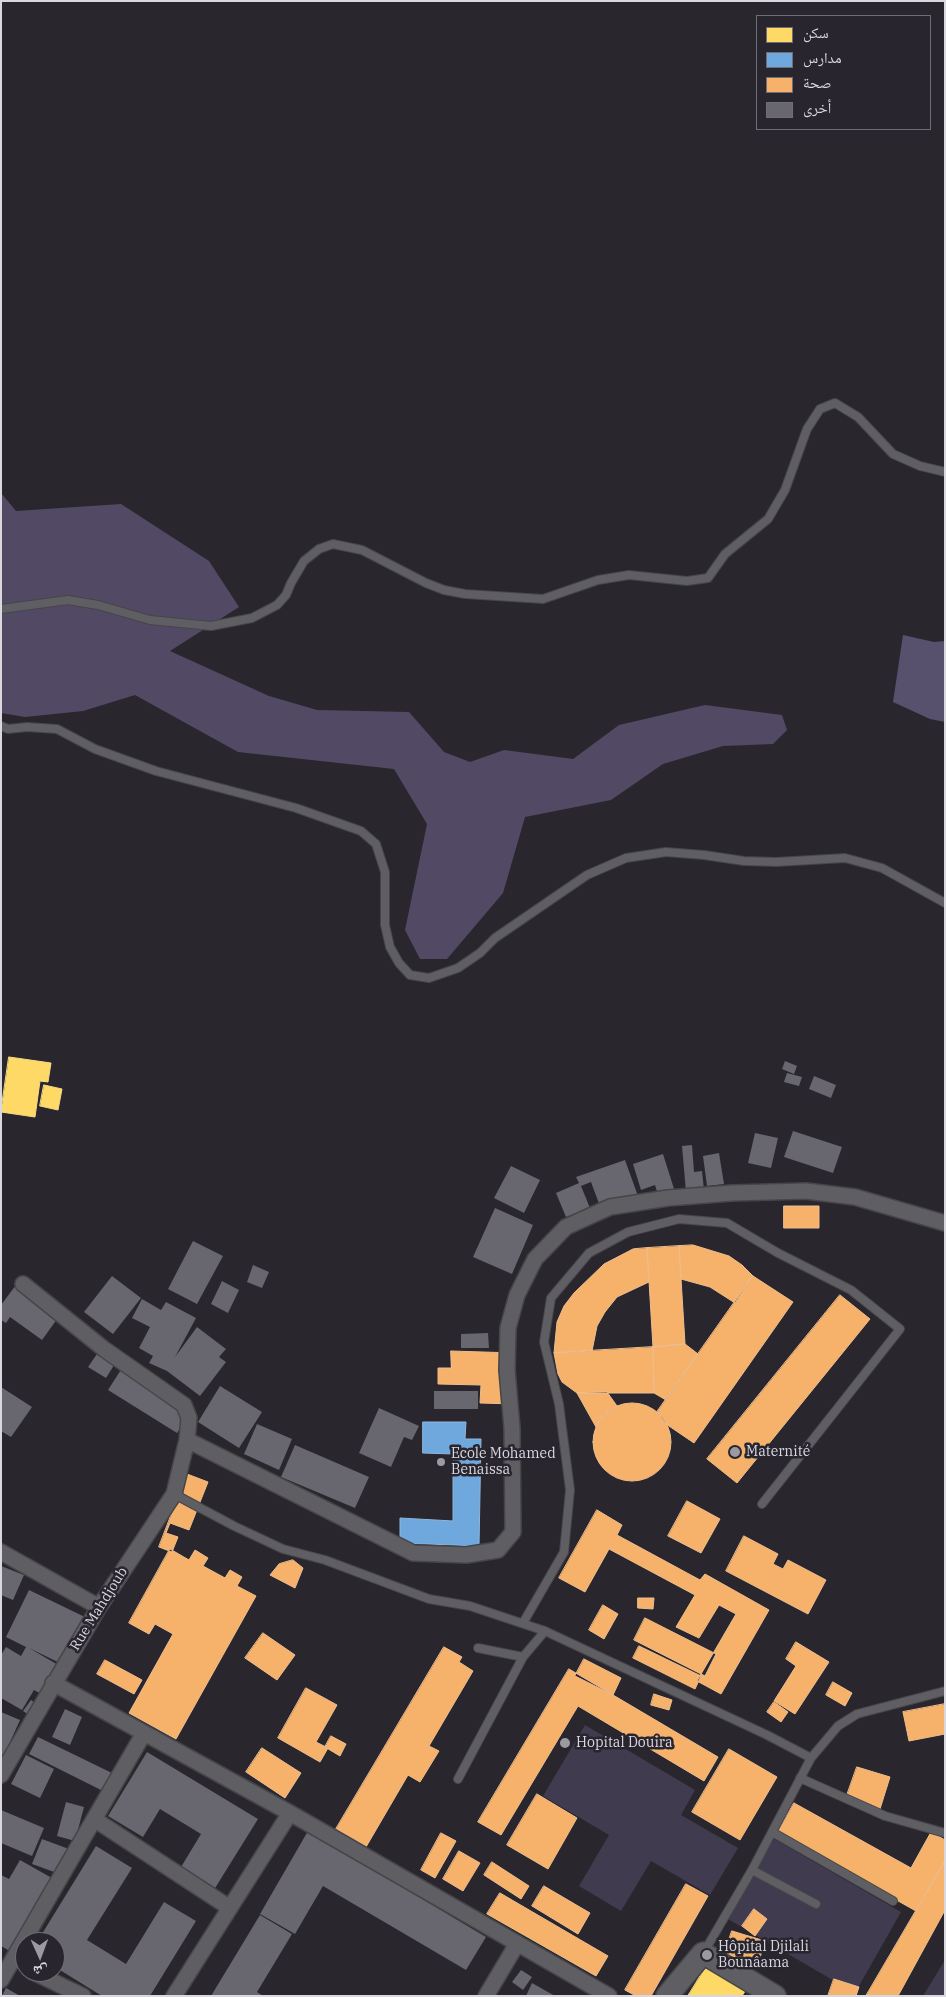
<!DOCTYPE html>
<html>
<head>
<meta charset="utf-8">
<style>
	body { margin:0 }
	#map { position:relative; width:946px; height:1997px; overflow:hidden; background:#29272d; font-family:"IBM Plex Serif","Noto Naskh Arabic",serif }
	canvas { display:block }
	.frame { position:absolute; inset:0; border:2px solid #dad8df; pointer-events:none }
	.legend { position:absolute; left:756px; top:15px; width:175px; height:115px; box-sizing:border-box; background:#28252f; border:1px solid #6f6d75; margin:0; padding:6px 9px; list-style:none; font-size:15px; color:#dad8df }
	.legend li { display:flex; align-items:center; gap:10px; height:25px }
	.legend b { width:25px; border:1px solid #6f6d75 }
	.north { position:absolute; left:15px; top:1932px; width:50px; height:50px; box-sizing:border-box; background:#28252f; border:1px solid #6f6d75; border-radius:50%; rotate:178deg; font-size:14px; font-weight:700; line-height:20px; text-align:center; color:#dad8df }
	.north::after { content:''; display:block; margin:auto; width:18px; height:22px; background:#9c9aa1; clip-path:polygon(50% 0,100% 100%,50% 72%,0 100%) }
</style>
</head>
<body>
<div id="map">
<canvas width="946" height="1997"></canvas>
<div class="frame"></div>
<ul class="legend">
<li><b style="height:14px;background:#ffd966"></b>سكن</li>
<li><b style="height:14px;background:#6fa8dc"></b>مدارس</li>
<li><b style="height:14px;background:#f6b26b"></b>صحة</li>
<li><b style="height:14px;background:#68666e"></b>أخرى</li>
</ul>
<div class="north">ش</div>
</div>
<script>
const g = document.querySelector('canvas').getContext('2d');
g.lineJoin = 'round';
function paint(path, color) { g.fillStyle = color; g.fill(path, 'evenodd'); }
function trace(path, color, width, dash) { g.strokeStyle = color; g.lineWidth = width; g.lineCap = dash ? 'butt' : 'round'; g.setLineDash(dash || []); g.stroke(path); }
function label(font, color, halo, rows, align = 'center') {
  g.font = font + ' "IBM Plex Serif",serif'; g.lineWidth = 5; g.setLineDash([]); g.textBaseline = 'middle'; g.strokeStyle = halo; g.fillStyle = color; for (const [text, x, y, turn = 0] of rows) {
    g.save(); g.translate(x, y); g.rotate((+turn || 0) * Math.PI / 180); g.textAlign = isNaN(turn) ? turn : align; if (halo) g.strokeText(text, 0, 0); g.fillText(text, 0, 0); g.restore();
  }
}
paint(new Path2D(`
	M 585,1725 L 695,1790 L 681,1815 L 738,1848 L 710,1895 L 651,1861 L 621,1911 L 579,1886 L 609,1835 L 543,1796 Z
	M 774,1839 L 901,1912 L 855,1993 L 728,1919 Z
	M 945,1960 L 945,1996 L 923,1996 Z`), '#403b4f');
paint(new Path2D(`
	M 1,493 L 16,511 L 121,504 L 209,561 L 239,607 L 170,651 L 269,696 L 317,710 L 409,712 L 444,752 L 470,762 L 504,750 L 573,759 L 619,725 L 705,705 L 782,715 L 787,730 L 773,744 L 723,746 L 663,764 L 611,800 L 525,817 L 503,893 L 447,959 L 420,959 L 405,930 L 427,824 L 394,769 L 238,752 L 135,695 L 83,711 L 25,717 L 1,713 Z`), '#524a65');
paint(new Path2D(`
	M 903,635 L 934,642 L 945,641 L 945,722 L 930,719 L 893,702 Z`), '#58516d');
const homes = new Path2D(`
	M 9,1057 L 51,1063 L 48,1082 L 40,1081 L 35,1117 L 1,1112 Z
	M 44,1085 L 62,1089 L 58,1110 L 40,1106 Z
	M 707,1965 L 747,1988 L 742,1996 L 688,1996 Z`);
paint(homes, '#ffd966');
trace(homes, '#f4d98a', 1);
const schools = new Path2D(`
	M 423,1422 L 466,1422 L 465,1439 L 481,1439 L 479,1546 L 400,1543 L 400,1518 L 453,1521 L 453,1454 L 423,1453 Z`);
paint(schools, '#6fa8dc');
trace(schools, '#8fb6dd', 1);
const health = new Path2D(`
	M 784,1206 L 819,1206 L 819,1228 L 784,1228 Z
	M 693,1245 L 729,1256 L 742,1265 L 753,1276 L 735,1303 L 710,1287 L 681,1279 L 679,1246 Z
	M 679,1246 L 685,1344 L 653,1347 L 647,1248 Z
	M 647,1248 L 649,1282 L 617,1297 L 605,1312 L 597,1326 L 592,1351 L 554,1353 L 557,1322 L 564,1306 L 574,1293 L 604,1264 L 633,1249 Z
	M 753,1276 L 793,1302 L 694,1443 L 666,1424 L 657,1412 Z
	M 840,1295 L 870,1319 L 737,1483 L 707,1459 Z
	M 685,1344 L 698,1354 L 666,1400 L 654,1393 L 653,1347 Z
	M 653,1347 L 654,1393 L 577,1393 L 562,1382 L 558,1374 L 554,1353 Z
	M 451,1351 L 515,1353 L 514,1404 L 480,1403 L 481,1385 L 438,1384 L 438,1368 L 451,1368 Z
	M 607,1392 L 617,1406 L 604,1414 L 596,1427 L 577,1393 Z
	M593 1442a39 39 0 1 1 78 0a39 39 0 1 1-78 0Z
	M 187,1474 L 208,1482 L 189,1530 L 170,1523 L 166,1533 L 178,1537 L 172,1552 L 159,1547 Z
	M 687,1501 L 720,1519 L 701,1553 L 668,1536 Z
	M 597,1510 L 622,1525 L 617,1535 L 700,1580 L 705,1574 L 769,1610 L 721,1694 L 697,1681 L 736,1614 L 719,1605 L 699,1638 L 676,1627 L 695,1595 L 609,1549 L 585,1592 L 559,1578 Z
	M 744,1536 L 778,1554 L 773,1564 L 783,1569 L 788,1560 L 826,1580 L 808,1614 L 726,1571 Z
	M 170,1549 L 189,1560 L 195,1550 L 208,1558 L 203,1566 L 225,1578 L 230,1570 L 242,1577 L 237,1586 L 256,1596 L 176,1739 L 129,1713 L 173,1634 L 155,1624 L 149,1634 L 129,1623 Z
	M 293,1560 L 303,1568 L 295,1588 L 270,1575 L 279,1564 Z
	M 638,1598 L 654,1598 L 653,1609 L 638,1608 Z
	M 603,1605 L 618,1614 L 604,1639 L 589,1630 Z
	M 645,1618 L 716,1654 L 705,1676 L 634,1640 Z
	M 263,1633 L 295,1655 L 277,1680 L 245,1658 Z
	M 796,1642 L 829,1662 L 795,1714 L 774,1701 L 796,1666 L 786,1659 Z
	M 639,1646 L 701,1676 L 695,1689 L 633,1658 Z
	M 444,1647 L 462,1657 L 459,1662 L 473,1671 L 429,1746 L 439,1751 L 420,1782 L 408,1775 L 366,1847 L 336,1829 Z
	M 584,1659 L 621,1678 L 613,1695 L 575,1676 Z
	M 105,1660 L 142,1680 L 134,1694 L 97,1674 Z
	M 569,1669 L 718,1757 L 704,1781 L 578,1706 L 501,1835 L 478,1822 Z
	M 833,1682 L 852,1693 L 845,1706 L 826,1695 Z
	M 306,1688 L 337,1705 L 316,1742 L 328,1748 L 320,1762 L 278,1738 Z
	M 654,1694 L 672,1700 L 669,1710 L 651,1705 Z
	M 774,1702 L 788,1712 L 781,1722 L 767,1712 Z
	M 945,1704 L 945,1734 L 909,1741 L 903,1712 Z
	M 331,1736 L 346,1744 L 340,1756 L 325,1747 Z
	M 262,1748 L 301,1773 L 285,1798 L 246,1772 Z
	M 729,1749 L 777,1777 L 740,1840 L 692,1812 Z
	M 857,1767 L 890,1777 L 880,1809 L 846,1798 Z
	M 537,1794 L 577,1818 L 548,1869 L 507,1845 Z
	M 794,1803 L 911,1868 L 931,1832 L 945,1840 L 945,1861 L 916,1911 L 777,1833 Z
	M 441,1833 L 456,1841 L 435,1878 L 421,1870 Z
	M 459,1851 L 480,1863 L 463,1891 L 443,1879 Z
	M 945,1861 L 945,1910 L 898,1996 L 866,1996 Z
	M 492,1862 L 529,1886 L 521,1899 L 484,1875 Z
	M 686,1884 L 708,1896 L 651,1996 L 636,1996 L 625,1990 Z
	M 544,1886 L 590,1913 L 578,1934 L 532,1906 Z
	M 500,1893 L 608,1956 L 596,1976 L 487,1914 Z
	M 754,1909 L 767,1919 L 755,1936 L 742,1926 Z
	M 732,1931 L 765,1941 L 759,1961 L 747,1958 L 743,1968 L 722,1961 Z
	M 834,1979 L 859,1987 L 856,1996 L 828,1996 Z`);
paint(health, '#f6b26b');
trace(health, '#eebd8e', 1);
paint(new Path2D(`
	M 785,1061 L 797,1066 L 794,1074 L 782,1069 Z
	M 787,1073 L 802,1077 L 799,1086 L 784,1082 Z
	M 814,1076 L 836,1085 L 831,1098 L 809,1089 Z
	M 793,1131 L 842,1147 L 833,1173 L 784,1157 Z
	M 755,1133 L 778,1138 L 771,1168 L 748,1163 Z
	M 692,1145 L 694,1172 L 702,1171 L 704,1190 L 686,1192 L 682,1146 Z
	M 719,1153 L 724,1184 L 707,1186 L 703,1156 Z
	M 663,1154 L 675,1192 L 659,1198 L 655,1185 L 641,1190 L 633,1164 Z
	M 625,1160 L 638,1196 L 601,1209 L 591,1182 L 581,1186 L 590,1208 L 566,1217 L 556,1193 L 579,1183 L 576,1177 Z
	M 511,1166 L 540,1180 L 524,1213 L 494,1198 Z
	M 495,1208 L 533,1225 L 512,1274 L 473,1257 Z
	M 193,1241 L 223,1256 L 197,1304 L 168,1289 Z
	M 253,1265 L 269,1272 L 262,1288 L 247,1282 Z
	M 112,1276 L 141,1298 L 113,1334 L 84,1312 Z
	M 222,1281 L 239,1290 L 228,1313 L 211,1304 Z
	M 16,1285 L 60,1315 L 42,1340 L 10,1317 L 6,1323 L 1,1320 L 1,1305 Z
	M 142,1299 L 161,1310 L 166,1302 L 196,1318 L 175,1357 L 197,1327 L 226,1349 L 219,1357 L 226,1362 L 200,1396 L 167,1371 L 149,1363 L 153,1356 L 139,1348 L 150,1327 L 132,1318 Z
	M 488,1333 L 489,1348 L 461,1348 L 461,1334 Z
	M 99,1351 L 116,1362 L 106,1378 L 88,1367 Z
	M 124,1365 L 193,1409 L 177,1433 L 108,1390 Z
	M 220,1386 L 262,1412 L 239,1448 L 198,1422 Z
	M 1,1387 L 32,1407 L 11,1437 L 1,1431 Z
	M 434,1391 L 478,1391 L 478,1409 L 434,1409 Z
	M 379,1408 L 419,1426 L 412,1440 L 404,1437 L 391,1467 L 359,1453 Z
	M 257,1424 L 292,1439 L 279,1470 L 244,1454 Z
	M 295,1445 L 369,1477 L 355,1508 L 281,1477 Z
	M 1,1566 L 24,1575 L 13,1600 L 1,1595 Z
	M 29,1590 L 87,1618 L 64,1665 L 29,1648 L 65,1669 L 48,1698 L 34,1690 L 22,1710 L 1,1698 L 1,1655 L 6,1647 L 21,1656 L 26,1647 L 6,1637 Z
	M 31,1700 L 39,1706 L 32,1717 L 23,1711 Z
	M 65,1709 L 82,1717 L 70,1745 L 52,1737 Z
	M 1,1712 L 20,1720 L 1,1762 Z
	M 38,1737 L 114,1774 L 105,1792 L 29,1754 Z
	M 147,1752 L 258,1819 L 212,1893 L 178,1872 L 201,1834 L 160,1809 L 143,1837 L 108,1816 Z
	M 26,1755 L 54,1769 L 40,1798 L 11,1784 Z
	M 66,1802 L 84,1807 L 75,1841 L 57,1836 Z
	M 1,1810 L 44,1828 L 32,1856 L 1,1843 Z
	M 308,1831 L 486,1937 L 466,1970 L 323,1886 L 295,1934 L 260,1914 Z
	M 42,1839 L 77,1852 L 68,1877 L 32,1864 Z
	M 96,1846 L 132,1868 L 87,1940 L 126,1964 L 164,1902 L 196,1921 L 150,1996 L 102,1996 L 55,1967 L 55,1942 L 37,1942 Z
	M 20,1860 L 59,1882 L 22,1958 L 1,1946 L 1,1875 L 9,1879 Z
	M 260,1915 L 292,1934 L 257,1992 L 263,1996 L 211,1996 Z
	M 521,1970 L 532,1977 L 523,1990 L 512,1982 Z
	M 532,1983 L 555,1996 L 526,1996 Z
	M 6,1988 L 20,1996 L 2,1996 Z`), '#68666e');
const lane = new Path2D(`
	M 1,609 L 68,600 L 98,605 L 150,620 L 211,626 L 252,618 L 277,605 L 286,595 L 291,583 L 304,561 L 319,549 L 333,544 L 362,550 L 426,583 L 444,590 L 465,594 L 543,599 L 598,580 L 629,575 L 687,581 L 708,578 L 725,554 L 768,519 L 785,490 L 807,429 L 820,409 L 835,403 L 858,417 L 893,454 L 920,466 L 945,472
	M 1,726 L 8,729 L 27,727 L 57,729 L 95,749 L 156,771 L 296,808 L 361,831 L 376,844 L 385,872 L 385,925 L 390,947 L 399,963 L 410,975 L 429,978 L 458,968 L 480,953 L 495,938 L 587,875 L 626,858 L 666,852 L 704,855 L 744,861 L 776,862 L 845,858 L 882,868 L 945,903
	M 174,1494 L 234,1526 L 283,1549 L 325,1560 L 429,1599 L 470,1606 L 545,1631 L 767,1735 L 811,1758 L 752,1870 L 704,1952
	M 523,1623 L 564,1552 L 570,1490 L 559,1404 L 544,1342 L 551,1298 L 589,1253 L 628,1232 L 679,1219 L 727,1223 L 778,1253 L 851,1290 L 900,1329 L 762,1504
	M 478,1648 L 523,1657
	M 811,1758 L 838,1726 L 857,1714 L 945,1691
	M 800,1778 L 885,1816 L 945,1833
	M 458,1779 L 523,1657 L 545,1631
	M 772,1832 L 893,1901
	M 752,1870 L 816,1904`);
const street = new Path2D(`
	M 187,1440 L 413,1553 L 466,1555 L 498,1550 L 513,1532 L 512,1428 L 507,1370 L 508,1328 L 517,1295 L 535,1259 L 566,1227 L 610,1207 L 668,1198 L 732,1193 L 806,1191 L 855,1197 L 945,1223
	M 1,1552 L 99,1607
	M 53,1683 L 290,1813 L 609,1996
	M 1,1775 L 99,1607 L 174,1494 L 187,1440 L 189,1418 L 184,1405 L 104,1349 L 23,1284
	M 94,1819 L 230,1908
	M 33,1972 L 83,1996
	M 1,1980 L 144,1733
	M 174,1996 L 290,1813
	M 486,1996 L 517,1944`);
const secondary = new Path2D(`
	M 667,1996 L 703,1953 L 775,1996`);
trace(lane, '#464549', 10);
trace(street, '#464549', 18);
trace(secondary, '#464549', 24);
trace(lane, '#5f5e63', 8);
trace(street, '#5f5e63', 15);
trace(secondary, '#5f5e63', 21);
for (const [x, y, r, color] of [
	[735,1452,6,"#9c9aa1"],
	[441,1462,5,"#9c9aa1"],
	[565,1743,6,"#9c9aa1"],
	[707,1955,6,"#9c9aa1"]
]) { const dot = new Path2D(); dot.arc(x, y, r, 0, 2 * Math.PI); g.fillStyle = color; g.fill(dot); trace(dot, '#28252f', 2); }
label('14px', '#dad8df', '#28252f', [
	["Maternité",746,1452],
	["Ecole Mohamed",451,1454],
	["Benaissa",451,1470],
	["Hopital Douira",576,1743],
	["Hôpital Djilali",718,1947],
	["Bounâama",718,1963]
], 'left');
label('14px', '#dad8df', '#28252f', [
	["Rue Mahdjoub",99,1609,-58]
]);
</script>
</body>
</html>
